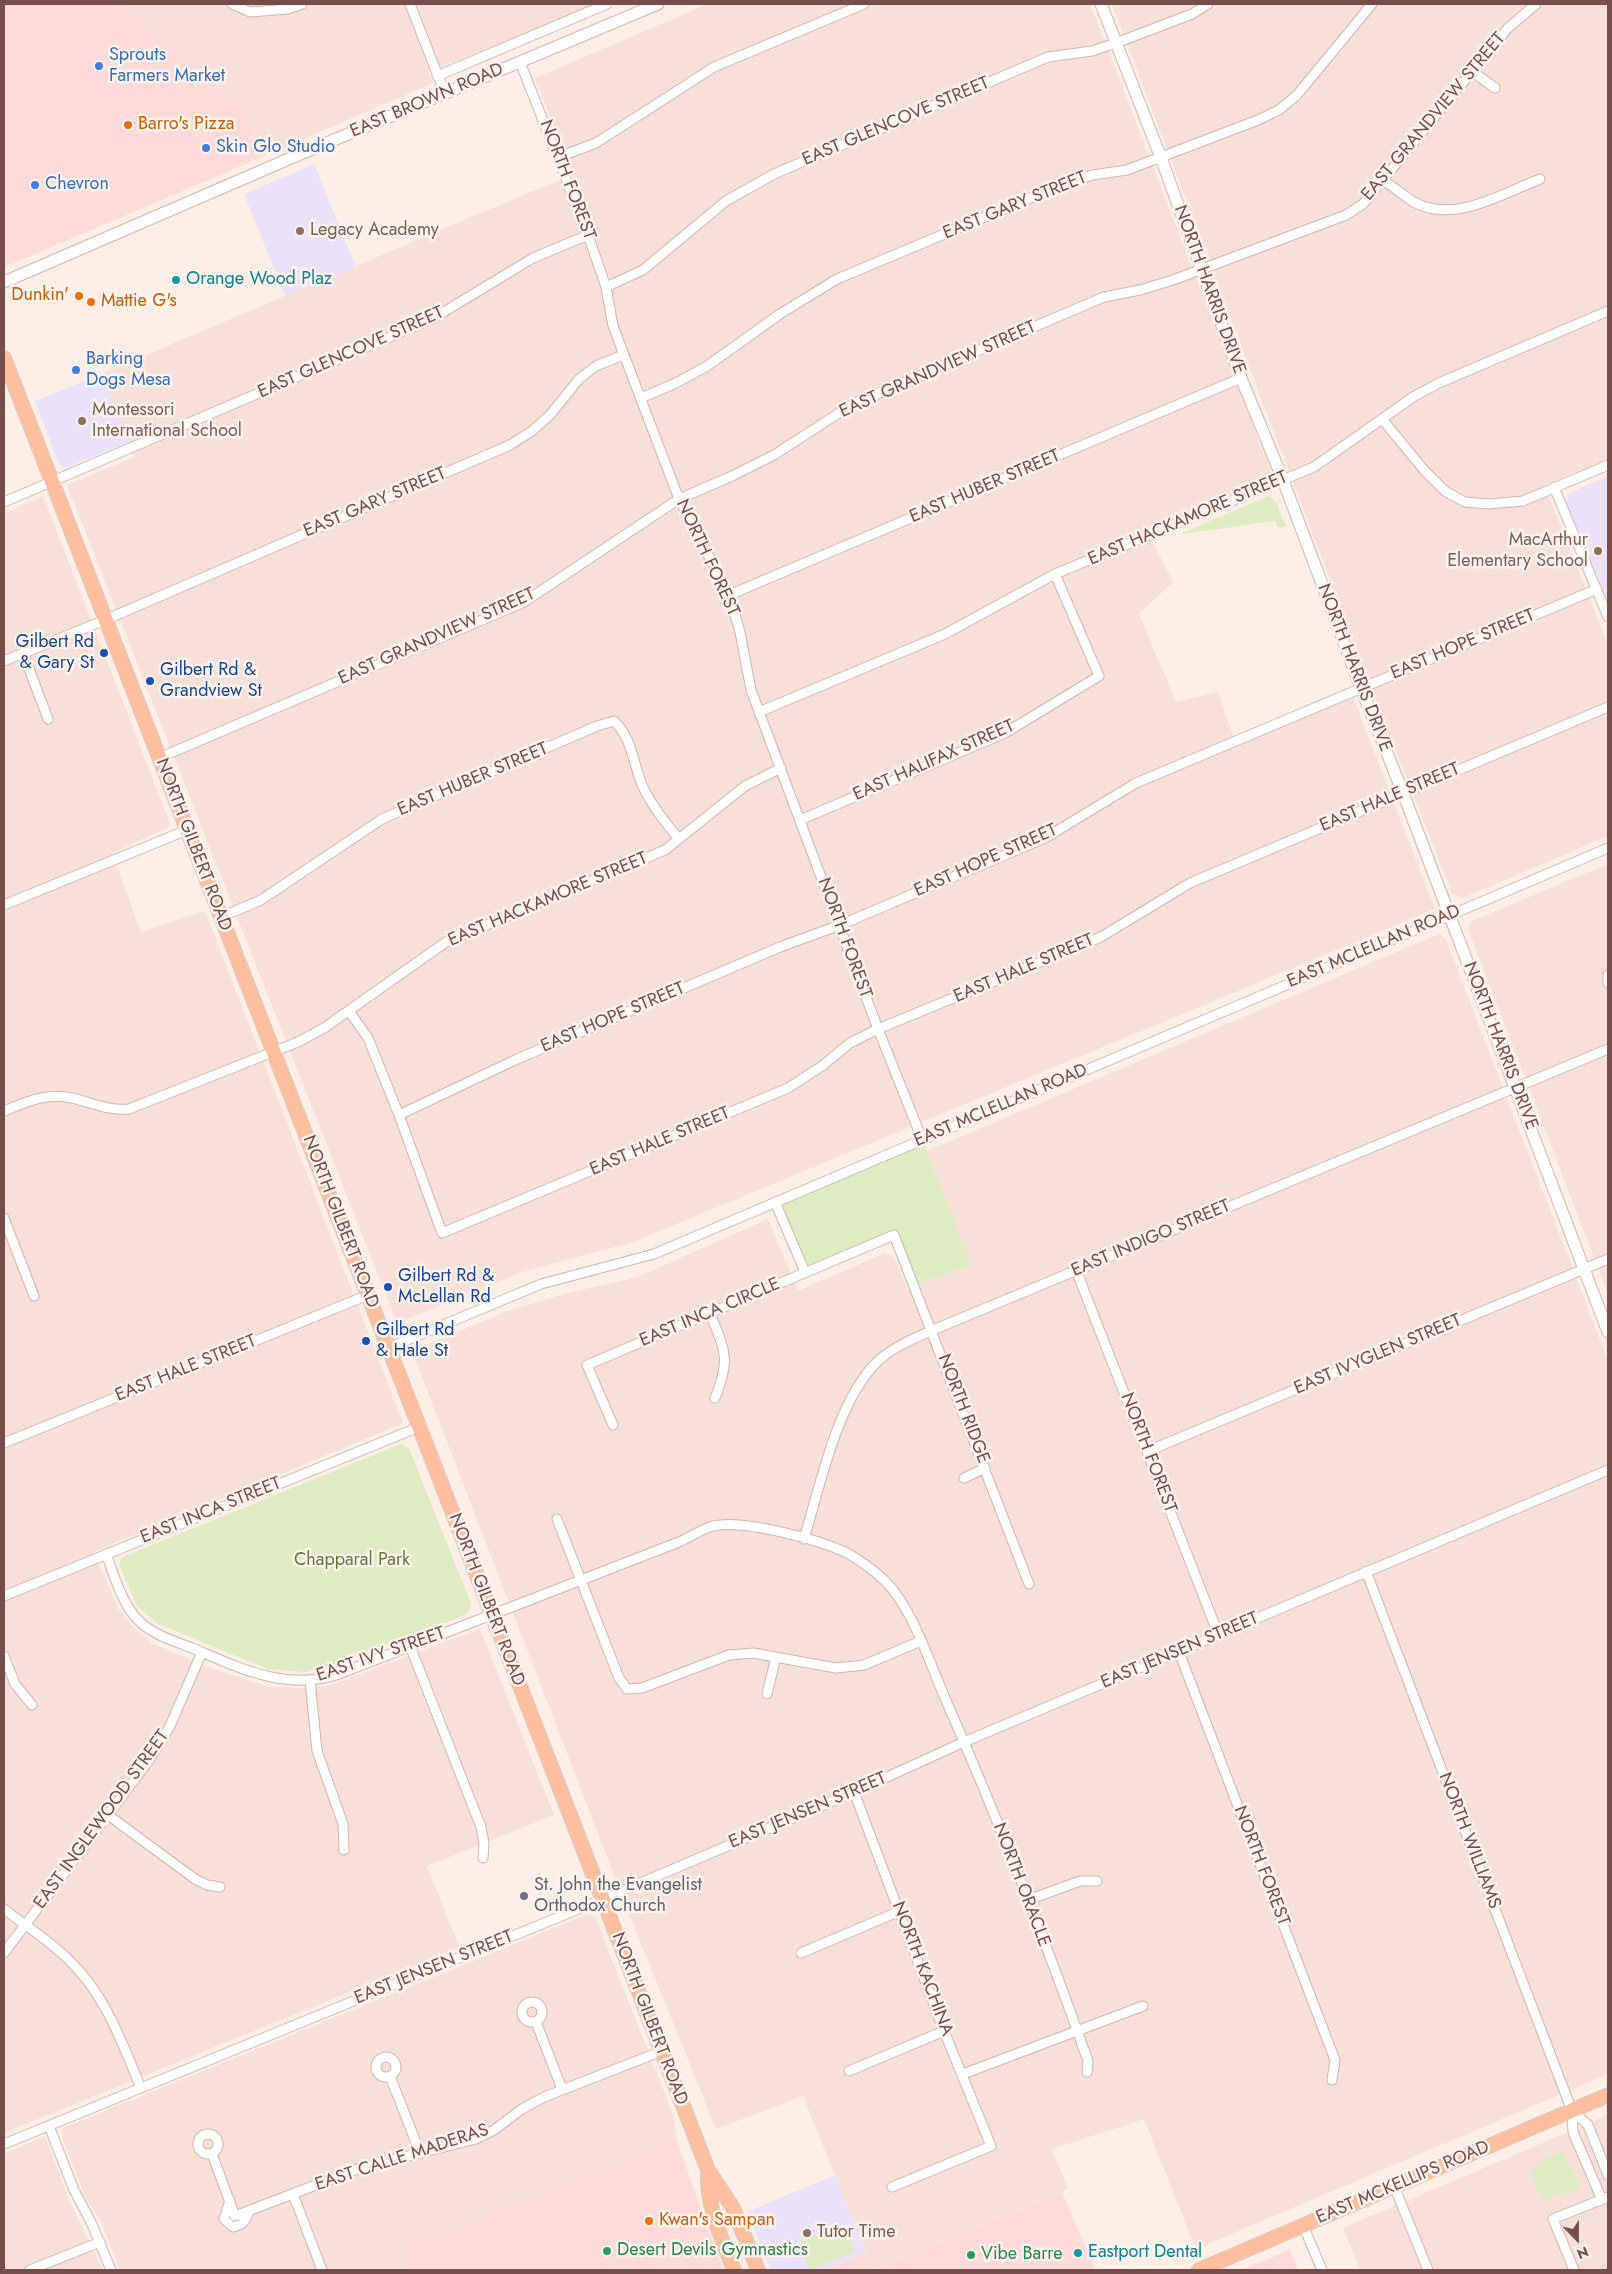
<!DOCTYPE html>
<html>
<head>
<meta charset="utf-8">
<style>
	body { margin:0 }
	#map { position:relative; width:1612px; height:2274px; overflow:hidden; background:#fdeee6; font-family:Jost,sans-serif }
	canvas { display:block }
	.frame { position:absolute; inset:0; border:5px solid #774d49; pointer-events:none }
	.north { position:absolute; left:1552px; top:2214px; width:50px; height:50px; -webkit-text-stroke:4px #fff3ed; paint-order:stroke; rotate:158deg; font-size:14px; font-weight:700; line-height:20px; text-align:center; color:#774d49 }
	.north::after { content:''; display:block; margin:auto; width:18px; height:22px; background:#774d49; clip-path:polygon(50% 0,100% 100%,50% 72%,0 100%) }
</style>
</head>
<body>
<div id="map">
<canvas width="1612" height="2274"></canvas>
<div class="frame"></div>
<div class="north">N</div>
</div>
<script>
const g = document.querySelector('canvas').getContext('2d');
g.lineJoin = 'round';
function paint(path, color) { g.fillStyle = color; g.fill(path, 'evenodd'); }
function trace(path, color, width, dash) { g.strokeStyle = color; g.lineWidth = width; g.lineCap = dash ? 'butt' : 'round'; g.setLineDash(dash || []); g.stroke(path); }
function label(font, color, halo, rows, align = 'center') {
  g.font = font + ' Jost,sans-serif'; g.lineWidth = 5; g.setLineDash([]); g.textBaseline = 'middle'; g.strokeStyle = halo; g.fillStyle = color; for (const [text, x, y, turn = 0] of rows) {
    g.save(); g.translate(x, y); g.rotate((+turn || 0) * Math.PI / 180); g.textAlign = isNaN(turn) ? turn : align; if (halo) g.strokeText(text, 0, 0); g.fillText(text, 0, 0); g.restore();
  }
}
paint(new Path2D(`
	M 116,4 L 596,4 L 428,72 L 433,83 L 262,157 L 243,107 Z
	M 708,4 L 1090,4 L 1273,477 L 1147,531 L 1173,582 L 1139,614 L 1176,702 L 1218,692 L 1234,738 L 1349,687 L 1435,909 L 633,1242 L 522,1272 L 397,1323 L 67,485 L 135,457 L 101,374 L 552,183 L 573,177 L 535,78 Z
	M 1112,4 L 1608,4 L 1608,459 L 1544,485 L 1608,644 L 1608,836 L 1463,898 L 1452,893 L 1366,675 Z
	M 43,496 L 171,826 L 112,853 L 141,932 L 205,911 L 403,1423 L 93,1552 L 119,1610 L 132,1626 L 151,1643 L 210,1668 L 269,1687 L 302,1688 L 331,1685 L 480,1629 L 554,1815 L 427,1866 L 459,1947 L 4,2133 L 4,514 Z
	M 1608,864 L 1608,1294 L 1468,929 L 1472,921 Z
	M 1439,934 L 1446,940 L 1608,1361 L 1608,2074 L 1196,2249 L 1144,2119 L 1052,2149 L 1068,2189 L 873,2269 L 803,2096 L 716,2129 L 624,1901 L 412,1351 L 511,1310 L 568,1293 L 638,1277 L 768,1219 L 798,1291 L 885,1253 L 894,1257 L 907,1290 L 970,1264 L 927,1151 Z
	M 586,1915 L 592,1916 L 596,1919 L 674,2117 L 676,2139 L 403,2251 L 410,2270 L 120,2270 L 101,2221 L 86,2199 L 63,2140 L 62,2133 L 63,2128 Z
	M 1608,2115 L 1608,2270 L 1360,2270 L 1343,2228 Z
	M 45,2136 L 69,2200 L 103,2270 L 4,2270 L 4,2154 Z`), '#f7e0d7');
paint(new Path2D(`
	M 4,4 L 116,4 L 243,107 L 262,157 L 4,267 Z
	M 676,2139 L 723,2270 L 410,2270 L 403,2251 Z
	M 1062,2192 L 1095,2270 L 825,2270 L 866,2253 L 874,2269 Z
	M 1290,2250 L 1298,2270 L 1242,2270 Z`), '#fedad9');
paint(new Path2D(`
	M 314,164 L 356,267 L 285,296 L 244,194 Z
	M 101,374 L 129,442 L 68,467 L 63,467 L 59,464 L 35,401 Z
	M 1608,476 L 1608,600 L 1566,502 L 1569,493 Z
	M 835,2175 L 866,2253 L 825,2270 L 771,2270 L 747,2212 Z`), '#ebe2f9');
paint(new Path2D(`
	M 1269,496 L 1275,500 L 1286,527 L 1278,528 L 1275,521 L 1177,535 Z
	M 922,1139 L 971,1264 L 915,1286 L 894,1235 L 805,1272 L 775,1202 Z
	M 401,1444 L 409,1448 L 471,1604 L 467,1614 L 338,1664 L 306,1672 L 267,1669 L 157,1623 L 137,1606 L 119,1565 L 121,1559 L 125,1556 Z
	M 1558,2153 L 1563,2153 C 1565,2156 1579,2182 1580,2187 L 1574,2192 L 1563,2193 L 1543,2201 L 1531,2173 L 1541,2160 Z
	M 844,2225 L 855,2252 L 810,2270 L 799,2242 Z`), '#dfebc3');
const street = new Path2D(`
	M 232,4 L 250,12 L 288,9 L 302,4
	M 410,4 L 445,94
	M 520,62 L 588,235 L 606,287 L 613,326 L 679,499 L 729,595 L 740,632 L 751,690 L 878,1029 L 922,1139
	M 1473,72 L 1495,88
	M 437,76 L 607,4
	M 559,157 L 596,143 L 714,67 L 864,4
	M 1384,181 C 1394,187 1403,195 1412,201 C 1453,225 1501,194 1540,179
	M 606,287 L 643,270 L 726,201 L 774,174 L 1048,57 L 1092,51 L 1116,43 L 1192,14 L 1208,4
	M 641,398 L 676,383 L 707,366 L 780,314 L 837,279 L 1059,186 L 1092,175 L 1127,170 L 1258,120 L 1279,110 L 1297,95 L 1372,4
	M 1382,419 L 1424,470 L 1445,491 L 1465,502 L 1489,504 L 1523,501 L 1608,465
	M 1554,487 L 1608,617
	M 4,502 L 432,319 L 533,258 L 588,235
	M 729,595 L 1241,378
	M 23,653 L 48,719
	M 4,661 L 105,620 L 510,445 L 532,431 L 550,415 L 579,379 L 596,366 L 623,355
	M 759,712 L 945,634 L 1055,574 L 1314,467 L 1413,397 L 1439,383 L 1608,311
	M 159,758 L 524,602 L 679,499 L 732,476 L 774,455 L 853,404 L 1104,297 L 1140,290 L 1173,280 L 1346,215 L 1363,204 L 1508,28 L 1536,4
	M 800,820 L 1005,733 L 1099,676 L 1055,574
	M 4,905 L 187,830
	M 221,917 L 261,900 L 382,819 L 597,726 L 614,721 C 633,739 633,765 643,787 C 652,806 665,822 678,838
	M 1608,975 L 1608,983
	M 349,1011 L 368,1038 L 399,1115 L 442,1233 L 788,1088 L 822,1066 L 850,1043 L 878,1029 L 1101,937 L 1190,883 L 1608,707
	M 4,1111 C 26,1102 47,1092 72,1098 C 93,1103 108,1111 129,1109 L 298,1042 L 324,1028 L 446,942 L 665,850 L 745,786 L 781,768
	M 399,1115 L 515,1060 L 780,947 L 840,925 L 1045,838 L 1136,783 L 1597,589
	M 775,1202 L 805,1272
	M 4,1218 L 34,1296
	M 1076,1270 L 1219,1636
	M 710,1313 C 725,1351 731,1359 715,1398
	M 388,1348 L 541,1284 L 654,1254 L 1608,848
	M 613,1425 L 587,1365 L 894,1235 L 1029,1584
	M 4,1443 L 368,1295
	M 1148,1451 L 1608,1259
	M 964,1478 L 985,1468
	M 557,1519 L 619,1678 L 627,1689 L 642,1688 L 729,1655 L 753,1653 L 836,1668 L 864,1665 L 921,1641
	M 804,1539 C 820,1486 837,1402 876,1363 C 892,1347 913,1339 933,1330 L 1608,1049
	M 106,1554 C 115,1577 122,1605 140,1622 C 154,1635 174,1641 192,1648 C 240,1668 286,1692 339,1674 L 679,1542 C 690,1537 702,1529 713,1526 C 743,1519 821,1540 849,1554 C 862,1562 874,1570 885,1581 C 912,1607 930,1664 945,1698 C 997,1817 1045,1939 1088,2061 L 1087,2072
	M 1366,1571 L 1572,2111 L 1573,2132 L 1602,2200
	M 4,1596 L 419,1427
	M 410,1646 L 481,1827 L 484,1843 L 483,1858
	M 1179,1652 L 1335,2060 L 1332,2080
	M 4,1656 L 15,1684 L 32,1705
	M 310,1680 L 317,1751 L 343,1824 L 344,1850
	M 767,1694 L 776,1657
	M 854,1792 L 944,2031 L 991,2146 L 892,2187
	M 108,1815 L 195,1879 L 207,1885 L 220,1887
	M 1028,1900 L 1080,1881 L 1097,1881
	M 4,1909 C 26,1926 50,1941 70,1961 C 106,1996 122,2043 141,2088
	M 4,1953 L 150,1759 L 170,1726 L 202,1652
	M 801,1953 L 900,1911
	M522 2012a10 10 0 1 1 20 0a10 10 0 1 1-20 0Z
	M 536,2022 L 562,2089
	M376 2067a10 10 0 1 1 20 0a10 10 0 1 1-20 0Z
	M 849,2071 L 944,2031
	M 963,2074 L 1143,2006
	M 390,2076 L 420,2153
	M 1572,2111 L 1588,2125 L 1608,2175
	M 49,2126 L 74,2190 L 91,2222 L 111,2270
	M198 2144a10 10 0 1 1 20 0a10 10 0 1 1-20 0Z
	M 4,2144 L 603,1899 L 854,1792 L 964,1742 L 1608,1470
	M 212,2154 L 235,2216 L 360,2168 L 476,2139 L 494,2130 L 522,2109 L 544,2097 L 662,2051
	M 1394,2186 L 1428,2270
	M 293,2194 L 322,2270
	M 230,2201 L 224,2219 L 233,2227 C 243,2225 246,2221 249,2211
	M 1303,2225 L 1322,2270
	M 30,2270 L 100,2242
	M 1574,2270 L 1553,2219 L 1608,2197`);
const secondary = new Path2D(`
	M 1101,4 L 1161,158 L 1241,378 L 1283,480 L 1361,688 L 1403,793 L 1608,1332
	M 4,282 L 298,155 L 658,4`);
const primary = new Path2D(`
	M 4,358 L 708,2170 L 733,2208 L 758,2270
	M 708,2170 C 706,2206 721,2237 734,2270
	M 1199,2270 L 1608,2095`);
trace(street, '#d1b4ae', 11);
trace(secondary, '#d7b4ad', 13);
trace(primary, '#d9cdcc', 16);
trace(street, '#fff', 9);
trace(secondary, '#fff', 11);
trace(primary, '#fdbf9d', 14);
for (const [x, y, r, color] of [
	[99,66,5,"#3f7fe0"],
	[128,125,5,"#e8710a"],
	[206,148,5,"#3f7fe0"],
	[35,185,5,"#3f7fe0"],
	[300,231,5,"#8d6e63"],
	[176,280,5,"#0f9aa8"],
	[79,296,5,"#e8710a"],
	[91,302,5,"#e8710a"],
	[76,370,5,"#3f7fe0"],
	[82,421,5,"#8d6e63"],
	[1598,551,5,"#8d6e63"],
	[104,653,5,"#1a4fb4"],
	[150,681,5,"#1a4fb4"],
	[388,1287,5,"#1a4fb4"],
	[366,1341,5,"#1a4fb4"],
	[524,1896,5,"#6b7280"],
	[649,2221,5,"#e8710a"],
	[807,2233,5,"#8d6e63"],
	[607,2251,5,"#2e9e5b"],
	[1078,2253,5,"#0f9aa8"],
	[971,2255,5,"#2e9e5b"]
]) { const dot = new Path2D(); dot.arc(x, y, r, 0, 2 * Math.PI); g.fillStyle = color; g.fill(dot); trace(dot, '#fff3ed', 2); }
label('18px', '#366cbe', '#fff3ed', [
	["Sprouts",109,56],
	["Farmers Market",109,77],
	["Skin Glo Studio",216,148],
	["Chevron",45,185],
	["Barking",86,360],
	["Dogs Mesa",86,381]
], 'left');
label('18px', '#774d49', '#fff3ed', [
	["EAST BROWN ROAD",427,101,-23],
	["EAST GRANDVIEW STREET",1434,117,-50],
	["EAST GLENCOVE STREET",896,122,-23],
	["NORTH FOREST",567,180,69],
	["EAST GARY STREET",1015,206,-22],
	["NORTH HARRIS DRIVE",1209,290,70],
	["EAST GLENCOVE STREET",351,353,-24],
	["EAST GRANDVIEW STREET",938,370,-24],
	["EAST HUBER STREET",985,487,-23],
	["EAST GARY STREET",375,503,-23],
	["EAST HACKAMORE STREET",1188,519,-23],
	["NORTH FOREST",707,558,65],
	["EAST GRANDVIEW STREET",437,637,-24],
	["EAST HOPE STREET",1463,645,-23],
	["NORTH HARRIS DRIVE",1354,668,69],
	["EAST HALIFAX STREET",934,761,-24],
	["EAST HUBER STREET",473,780,-23],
	["EAST HALE STREET",1390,798,-23],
	["NORTH GILBERT ROAD",193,845,69],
	["EAST HOPE STREET",986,861,-24],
	["EAST HACKAMORE STREET",548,900,-23],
	["NORTH FOREST",844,938,70],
	["EAST MCLELLAN ROAD",1374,947,-23],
	["EAST HALE STREET",1024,969,-23],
	["EAST HOPE STREET",613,1018,-23],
	["NORTH HARRIS DRIVE",1500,1046,69],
	["EAST MCLELLAN ROAD",1001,1106,-23],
	["EAST HALE STREET",660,1142,-23],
	["NORTH GILBERT ROAD",340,1222,69],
	["EAST INDIGO STREET",1151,1239,-23],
	["EAST INCA CIRCLE",710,1313,-23],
	["EAST IVYGLEN STREET",1378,1355,-23],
	["EAST HALE STREET",186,1369,-22],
	["NORTH RIDGE",963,1409,69],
	["NORTH FOREST",1148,1453,69],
	["EAST INCA STREET",211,1511,-22],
	["NORTH GILBERT ROAD",486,1600,69],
	["EAST JENSEN STREET",1180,1651,-23],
	["EAST IVY STREET",381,1655,-19],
	["EAST JENSEN STREET",808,1811,-23],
	["EAST INGLEWOOD STREET",102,1820,-54],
	["NORTH WILLIAMS",1469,1841,69],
	["NORTH FOREST",1261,1866,69],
	["NORTH ORACLE",1021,1885,69],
	["EAST JENSEN STREET",434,1968,-22],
	["NORTH KACHINA",922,1969,69],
	["NORTH GILBERT ROAD",649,2019,69],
	["EAST CALLE MADERAS",402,2158,-18],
	["EAST MCKELLIPS ROAD",1403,2183,-23]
]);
label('18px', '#c56008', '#fff3ed', [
	["Barro's Pizza",138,125],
	["Dunkin'",69,296,"right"],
	["Mattie G's",101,302],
	["Kwan's Sampan",659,2221]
], 'left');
label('18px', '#785e54', '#fff3ed', [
	["Legacy Academy",310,231],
	["Montessori",92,411],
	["International School",92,432],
	["MacArthur",1588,541,"right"],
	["Elementary School",1588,562,"right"],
	["Tutor Time",817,2233]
], 'left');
label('18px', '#0d838f', '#fff3ed', [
	["Orange Wood Plaz",186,280],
	["Eastport Dental",1088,2253]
], 'left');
label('18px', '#164399', '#fff3ed', [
	["Gilbert Rd",94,643,"right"],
	["& Gary St",94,664,"right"],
	["Gilbert Rd &",160,671],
	["Grandview St",160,692],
	["Gilbert Rd &",398,1277],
	["McLellan Rd",398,1298],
	["Gilbert Rd",376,1331],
	["& Hale St",376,1352]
], 'left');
label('18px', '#5f783e', '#fff3ed', [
	["Chapparal Park",352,1561]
]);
label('18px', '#5b616d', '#fff3ed', [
	["St. John the Evangelist",534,1886],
	["Orthodox Church",534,1907]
], 'left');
label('18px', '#27864d', '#fff3ed', [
	["Desert Devils Gymnastics",617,2251],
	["Vibe Barre",981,2255]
], 'left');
</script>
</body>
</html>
